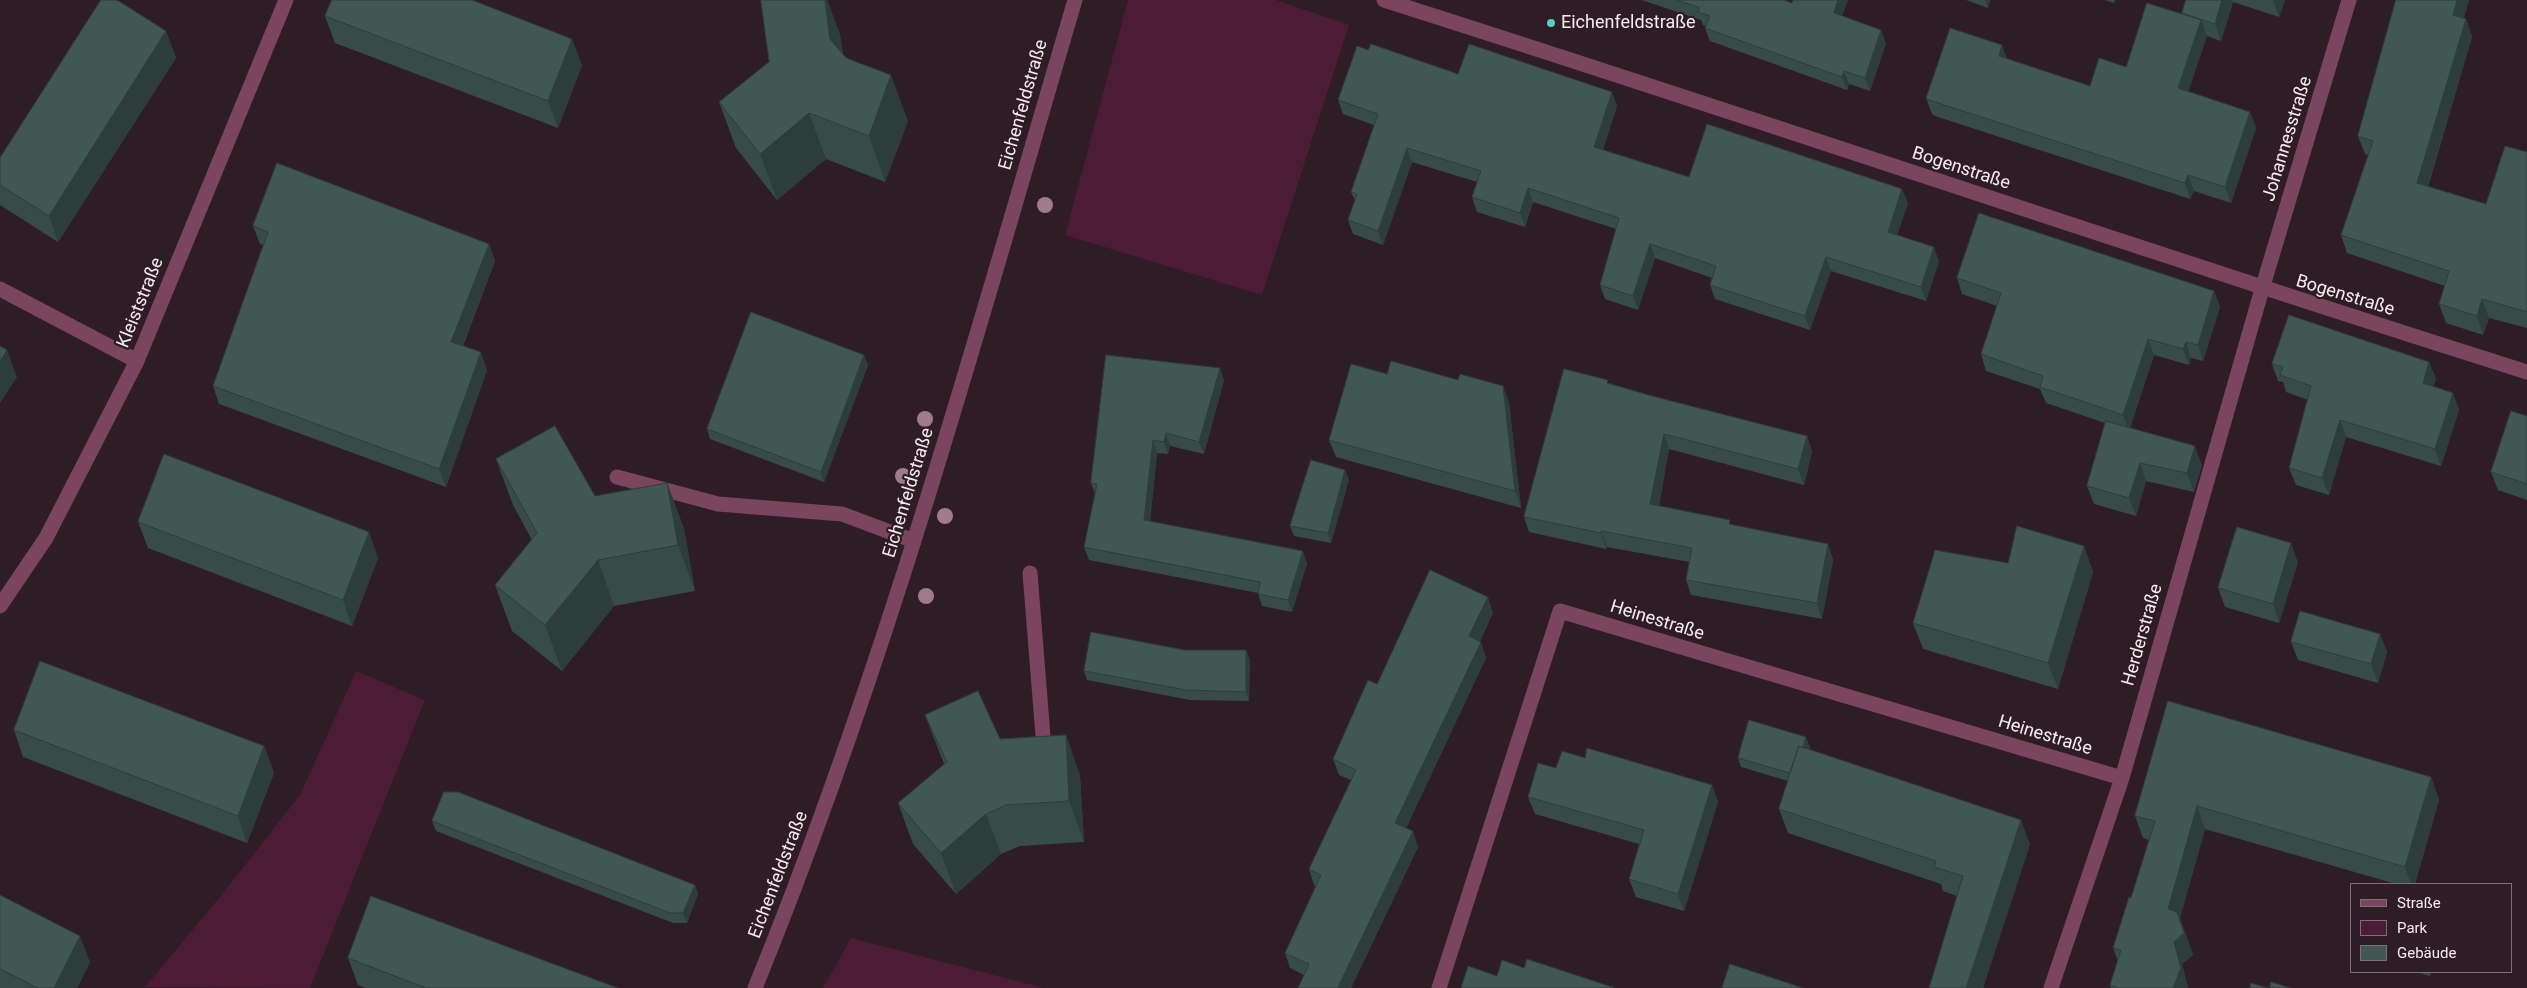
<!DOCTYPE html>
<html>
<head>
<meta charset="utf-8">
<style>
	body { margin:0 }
	#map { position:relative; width:2527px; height:988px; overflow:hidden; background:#2e1d25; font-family:Roboto,sans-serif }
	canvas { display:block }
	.legend { position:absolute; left:2350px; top:883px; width:162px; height:90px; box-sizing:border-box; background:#2e1d25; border:1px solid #7e6f76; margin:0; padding:6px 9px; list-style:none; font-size:15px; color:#f7ebf0 }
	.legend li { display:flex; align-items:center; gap:10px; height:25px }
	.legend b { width:25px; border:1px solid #7e6f76 }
</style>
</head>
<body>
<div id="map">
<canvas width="2527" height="988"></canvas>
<ul class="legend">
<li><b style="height:6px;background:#7b445f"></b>Straße</li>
<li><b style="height:14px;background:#4c1b35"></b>Park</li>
<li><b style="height:14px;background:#405754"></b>Gebäude</li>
</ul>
</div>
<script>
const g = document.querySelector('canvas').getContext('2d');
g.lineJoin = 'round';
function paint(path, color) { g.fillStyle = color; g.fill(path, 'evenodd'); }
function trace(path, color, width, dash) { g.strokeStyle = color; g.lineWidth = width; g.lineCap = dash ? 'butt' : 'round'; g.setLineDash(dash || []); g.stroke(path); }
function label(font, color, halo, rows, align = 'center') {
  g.font = font + ' Roboto,sans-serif'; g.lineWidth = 4.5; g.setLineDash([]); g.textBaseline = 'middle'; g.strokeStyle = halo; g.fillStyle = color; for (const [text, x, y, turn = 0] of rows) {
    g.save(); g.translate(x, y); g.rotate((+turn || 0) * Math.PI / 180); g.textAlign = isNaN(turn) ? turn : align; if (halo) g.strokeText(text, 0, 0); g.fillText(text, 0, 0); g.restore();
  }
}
paint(new Path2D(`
	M 1128,0 L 1276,0 L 1349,25 L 1262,295 L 1065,235 Z
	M 356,671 L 425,700 L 310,988 L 145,987 L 219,898 L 300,795 Z
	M 851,938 L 1044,988 L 823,988 Z`), '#4c1b35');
trace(new Path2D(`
	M 617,477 L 718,504 L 842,514 L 914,541
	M 1030,573 L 1043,736`), '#7b445f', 15);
trace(new Path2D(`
	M 1384,0 C 1766,121 2145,252 2527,372
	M 0,289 L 137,361
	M 0,606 L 46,538 L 137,361 L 286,0
	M 755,988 C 886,667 977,332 1075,0
	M 1439,988 L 1560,611 L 2122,778
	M 2051,988 L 2122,778 L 2262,289 L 2349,0`), '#7b445f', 15);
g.fillStyle = '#9f7c8c';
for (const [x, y] of [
	[1045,205],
	[925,419],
	[903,476],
	[945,516],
	[926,596]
]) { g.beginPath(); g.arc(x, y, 8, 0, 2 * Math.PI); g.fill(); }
paint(new Path2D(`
	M 761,0 L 827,0 L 840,35 L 843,54 L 908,121 L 885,182 L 826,159 L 777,200 L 736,148 L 719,102 L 769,62 Z
	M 1642,0 L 1784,0 L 1792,3 L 1842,16 L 1886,43 L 1870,91 L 1849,84 L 1847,90 L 1710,41 L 1705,28 L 1706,26 L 1703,25 L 1701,20 Z
	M 1966,0 L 1990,0 L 1988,8 Z
	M 2104,0 L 2115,0 L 2114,3 Z
	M 2186,0 L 2285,0 L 2279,17 L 2233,2 L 2221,41 L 2207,36 L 2188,92 L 2250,112 L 2256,128 L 2231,203 L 2194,191 L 2190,199 L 1935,116 L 1932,114 L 1926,98 L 2007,59 L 2090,86 L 2126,67 L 2183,14 L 2182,13 Z
	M 2396,0 L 2469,0 L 2464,18 L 2466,19 L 2472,37 L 2428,187 L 2486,204 L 2527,152 L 2527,328 L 2489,318 L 2483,335 L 2446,323 L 2439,304 L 2445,286 L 2347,253 L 2341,235 L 2368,155 L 2365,154 L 2358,136 Z
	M 325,16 L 582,65 L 558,128 L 335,43 Z
	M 166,31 L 176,58 L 58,242 L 0,205 L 0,158 Z
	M 1368,50 L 1458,74 L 1617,106 L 1603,150 L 1689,177 L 1908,203 L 1897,235 L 1939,261 L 1926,301 L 1831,271 L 1810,330 L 1715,299 L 1710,285 L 1712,278 L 1655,258 L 1638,310 L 1605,299 L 1600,285 L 1616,229 L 1533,202 L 1525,227 L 1477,212 L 1472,197 L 1477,182 L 1412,162 L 1383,245 L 1353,234 L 1348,220 L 1355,201 L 1351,192 L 1374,125 L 1343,114 L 1338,100 Z
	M 253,226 L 489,244 L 495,261 L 463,346 L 487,370 L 446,487 L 219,404 L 213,386 L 263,245 L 260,244 Z
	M 1957,278 L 2214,291 L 2220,307 L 2203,361 L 2191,358 L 2189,365 L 2154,355 L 2130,428 L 2202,465 L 2194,492 L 2146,481 L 2136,516 L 2094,504 L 2087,486 L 2105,423 L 2046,403 L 2040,389 L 1986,371 L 1981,354 L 1997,306 L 1962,294 Z
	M 2429,362 L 2436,379 L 2433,386 L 2453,393 L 2459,410 L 2441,466 L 2346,437 L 2329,495 L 2296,485 L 2289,468 L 2308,400 L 2286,392 L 2283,382 L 2278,381 L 2272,364 Z
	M 868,365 L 824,482 L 710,439 L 707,429 Z
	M 1387,374 L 1509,403 L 1521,508 L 1336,457 L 1329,440 Z
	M 1224,380 L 1204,454 L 1170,446 L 1168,454 L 1157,453 L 1150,521 L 1307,563 L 1292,612 L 1262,606 L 1258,593 L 1089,560 L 1084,547 L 1095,494 L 1091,483 Z
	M 1609,383 L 1652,396 L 1807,436 L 1812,452 L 1804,485 L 1669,449 L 1659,506 L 1732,525 L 1828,544 L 1833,560 L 1822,619 L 1691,595 L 1686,580 L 1689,562 L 1607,547 L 1606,549 L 1529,532 L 1524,517 Z
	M 2527,416 L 2527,500 L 2498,490 L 2491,472 Z
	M 496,459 L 595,496 L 667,483 L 684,529 L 695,591 L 614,606 L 562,671 L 512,631 L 495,585 L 532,540 L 513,505 Z
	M 1349,479 L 1331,543 L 1294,536 L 1290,526 Z
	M 138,522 L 378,558 L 352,626 L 148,548 Z
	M 2084,546 L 2093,572 L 2058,689 L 1923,649 L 1913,623 L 2008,563 Z
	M 2298,562 L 2279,623 L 2225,607 L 2218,588 Z
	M 1493,613 L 1480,641 L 1486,658 L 1406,828 L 1418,847 L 1351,988 L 1298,988 L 1304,975 L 1290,968 L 1285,953 L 1316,886 L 1314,885 L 1309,869 L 1351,780 L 1339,775 L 1333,759 L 1377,684 Z
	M 2380,634 L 2387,652 L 2378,683 L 2298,660 L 2291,642 Z
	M 1184,650 L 1246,650 L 1250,660 L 1249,701 L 1190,700 L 1087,680 L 1084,671 Z
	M 2168,701 L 2431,777 L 2439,800 L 2415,884 L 2396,884 L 2205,829 L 2180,918 L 2193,955 L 2182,964 L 2188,988 L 2111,988 L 2110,985 L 2118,961 L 2113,948 L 2131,898 L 2149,840 L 2143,838 L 2135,816 Z
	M 925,715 L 1000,739 L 1066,735 L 1080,776 L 1084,842 L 1020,846 L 1001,854 L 956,894 L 913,844 L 898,803 L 944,764 Z
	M 14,730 L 264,746 L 274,773 L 247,843 L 23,757 Z
	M 1810,747 L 1809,750 L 2030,844 L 1983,988 L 1929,988 L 1957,896 L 1943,891 L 1941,884 L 1788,833 L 1779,809 L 1788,781 L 1741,767 L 1738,758 Z
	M 1556,768 L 1712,785 L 1718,802 L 1684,911 L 1636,897 L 1629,879 L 1639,844 L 1535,814 L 1528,797 Z
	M 432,821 L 695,885 L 698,894 L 687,923 L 673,923 L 436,831 Z
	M 0,895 L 90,962 L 77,988 L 0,988 Z
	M 348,958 L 618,988 L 366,988 L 358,985 Z
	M 2416,972 L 2431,972 L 2430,976 Z`), '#374b48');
paint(new Path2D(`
	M 825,0 L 827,0 L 840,35 L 847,85 L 830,39 Z
	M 1838,0 L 1848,0 L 1838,27 L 1834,13 Z
	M 1985,0 L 1990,0 L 1988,8 Z
	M 2222,0 L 2232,0 L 2233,2 L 2221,41 L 2215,24 Z
	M 2273,0 L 2285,0 L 2279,17 Z
	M 2457,0 L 2469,0 L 2460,33 L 2453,15 Z
	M 2466,19 L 2472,37 L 2423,201 L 2417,183 Z
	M 2201,20 L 2207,36 L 2184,104 L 2178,88 Z
	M 1881,30 L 1886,43 L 1870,91 L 1865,78 Z
	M 166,31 L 176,58 L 58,242 L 49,216 Z
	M 572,39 L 582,65 L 558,128 L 548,101 Z
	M 2002,45 L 2008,61 L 1999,56 Z
	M 1844,71 L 1849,84 L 1847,90 L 1842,77 Z
	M 891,75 L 908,121 L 885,182 L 869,136 Z
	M 1612,92 L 1617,106 L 1599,161 L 1594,147 Z
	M 2250,112 L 2256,128 L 2231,203 L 2225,187 Z
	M 809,113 L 826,159 L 777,200 L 760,154 Z
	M 1407,148 L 1412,162 L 1383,245 L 1378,231 Z
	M 2188,175 L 2194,191 L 2190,199 L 2185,183 Z
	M 1528,188 L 1533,202 L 1525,227 L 1520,213 Z
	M 1902,189 L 1908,203 L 1893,246 L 1888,232 Z
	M 489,244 L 495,261 L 457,359 L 451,342 Z
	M 1650,244 L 1655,258 L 1638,310 L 1633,296 Z
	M 1934,247 L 1939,261 L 1926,301 L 1921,287 Z
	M 1826,257 L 1831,271 L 1810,330 L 1805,316 Z
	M 2214,291 L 2220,307 L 2203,361 L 2198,345 Z
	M 2482,299 L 2489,318 L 2483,335 L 2477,316 Z
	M 2148,339 L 2154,355 L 2129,431 L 2123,415 Z
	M 2186,342 L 2191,358 L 2189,365 L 2183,349 Z
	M 7,350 L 17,377 L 0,403 L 0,362 Z
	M 481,352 L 487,370 L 446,487 L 439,469 Z
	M 864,355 L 868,365 L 824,482 L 821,472 Z
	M 2429,362 L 2436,379 L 2429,400 L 2423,383 Z
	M 1220,368 L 1224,380 L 1204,454 L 1199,442 Z
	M 1503,386 L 1509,403 L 1521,508 L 1515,491 Z
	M 2453,393 L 2459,410 L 2441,466 L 2435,449 Z
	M 2340,420 L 2346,437 L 2329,495 L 2322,478 Z
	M 1166,433 L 1170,446 L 1168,454 L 1164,442 Z
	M 1664,434 L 1669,449 L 1656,520 L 1650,504 Z
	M 1807,436 L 1812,452 L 1804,485 L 1798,469 Z
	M 1153,440 L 1157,453 L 1149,532 L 1144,520 Z
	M 2195,446 L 2202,465 L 2194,492 L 2187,473 Z
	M 2140,463 L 2146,481 L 2136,516 L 2129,498 Z
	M 1345,470 L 1349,479 L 1331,543 L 1328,533 Z
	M 667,483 L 684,529 L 695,591 L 678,545 Z
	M 1601,531 L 1607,547 L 1606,549 L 1601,533 Z
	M 369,532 L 378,558 L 352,626 L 343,600 Z
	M 2291,543 L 2298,562 L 2279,623 L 2273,604 Z
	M 1828,544 L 1833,560 L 1822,619 L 1817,603 Z
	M 2084,546 L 2093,572 L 2058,689 L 2048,663 Z
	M 1303,551 L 1307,563 L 1292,612 L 1288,600 Z
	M 598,560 L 614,606 L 562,671 L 545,625 Z
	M 1488,597 L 1493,613 L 1475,652 L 1469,636 Z
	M 2380,634 L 2387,652 L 2378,683 L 2371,664 Z
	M 1481,642 L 1486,658 L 1401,839 L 1395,823 Z
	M 1246,650 L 1250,660 L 1249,701 L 1246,692 Z
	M 1066,735 L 1080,776 L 1084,842 L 1069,801 Z
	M 1806,737 L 1810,747 L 1798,784 L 1794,774 Z
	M 264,746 L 274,773 L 247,843 L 238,816 Z
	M 2431,777 L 2439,800 L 2415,884 L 2411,884 L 2405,867 Z
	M 1712,785 L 1718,802 L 1684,911 L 1678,894 Z
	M 2197,806 L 2205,829 L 2180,918 L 2193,955 L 2182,964 L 2188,988 L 2173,988 L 2174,942 L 2168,909 Z
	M 986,814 L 1001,854 L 956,894 L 941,853 Z
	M 2021,820 L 2030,844 L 1983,988 L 1966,988 Z
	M 1413,831 L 1418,847 L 1351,988 L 1338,988 Z
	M 695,885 L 698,894 L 687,923 L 683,913 Z
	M 80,936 L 90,962 L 77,988 L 54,988 Z`), '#2d3d3b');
const building = new Path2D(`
	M 101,0 L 117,0 L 166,31 L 49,216 L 0,185 L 0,158 Z
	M 332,0 L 472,0 L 572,39 L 548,101 L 325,16 Z
	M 761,0 L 825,0 L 830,39 L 846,58 L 891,75 L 869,136 L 809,113 L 760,154 L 719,102 L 769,62 Z
	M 1677,0 L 1784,0 L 1792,3 L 1793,0 L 1838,0 L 1834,13 L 1881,30 L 1865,78 L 1844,71 L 1842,77 L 1705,28 L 1710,16 L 1698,12 L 1699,8 Z
	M 2186,0 L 2222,0 L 2215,24 L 2182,13 Z
	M 2396,0 L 2457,0 L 2453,15 L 2466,19 L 2417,183 L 2486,204 L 2505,146 L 2527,152 L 2527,312 L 2482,299 L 2477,316 L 2439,304 L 2449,271 L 2341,235 L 2373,141 L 2358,136 Z
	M 2147,3 L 2201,20 L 2178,88 L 2250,112 L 2225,187 L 2188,175 L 2185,183 L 1929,100 L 1926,98 L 1950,28 L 2002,45 L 1999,56 L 2090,86 L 2099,58 L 2126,67 Z
	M 1371,44 L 1458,74 L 1469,44 L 1612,92 L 1594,147 L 1689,177 L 1707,124 L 1902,189 L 1888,232 L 1934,247 L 1921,287 L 1826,257 L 1805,316 L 1710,285 L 1716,266 L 1650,244 L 1633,296 L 1600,285 L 1619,218 L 1528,188 L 1520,213 L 1472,197 L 1481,171 L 1407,148 L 1378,231 L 1348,220 L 1357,194 L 1351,192 L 1378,114 L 1338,100 L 1357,46 L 1368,50 Z
	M 277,163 L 489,244 L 451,342 L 481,352 L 439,469 L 213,386 L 268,232 L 253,226 Z
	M 1979,213 L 2214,291 L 2198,345 L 2186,342 L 2183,349 L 2148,339 L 2123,415 L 2040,387 L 2043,376 L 1981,354 L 2001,293 L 1957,278 Z
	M 751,312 L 864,355 L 821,472 L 707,429 Z
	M 2289,315 L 2429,362 L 2423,383 L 2453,393 L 2435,449 L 2340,420 L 2322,478 L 2289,468 L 2311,386 L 2280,375 L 2283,367 L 2272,364 Z
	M 0,346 L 7,350 L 0,362 Z
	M 1106,355 L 1220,368 L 1199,442 L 1166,433 L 1164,442 L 1153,440 L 1144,520 L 1303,551 L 1288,600 L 1258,594 L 1260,582 L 1084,547 L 1097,484 L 1091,483 Z
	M 1391,361 L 1458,380 L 1460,374 L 1503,386 L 1515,491 L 1329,440 L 1351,364 L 1387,374 Z
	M 1564,369 L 1608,380 L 1607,383 L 1652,396 L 1807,436 L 1798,469 L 1664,434 L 1650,504 L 1730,520 L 1729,524 L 1828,544 L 1817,603 L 1686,580 L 1692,548 L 1601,531 L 1601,533 L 1524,517 Z
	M 2511,411 L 2527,416 L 2527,484 L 2491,472 Z
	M 2106,421 L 2195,446 L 2187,473 L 2140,463 L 2129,498 L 2087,486 Z
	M 555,426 L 595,496 L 667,483 L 678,545 L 598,560 L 545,625 L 495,585 L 537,533 L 496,459 Z
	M 164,454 L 369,532 L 343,600 L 138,522 Z
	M 1311,460 L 1345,470 L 1328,533 L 1290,526 Z
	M 2017,526 L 2084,546 L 2048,663 L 1913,623 L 1935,550 L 2008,563 Z
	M 2237,527 L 2291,543 L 2273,604 L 2218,588 Z
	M 1430,570 L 1488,597 L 1469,636 L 1481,642 L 1395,823 L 1413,831 L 1338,987 L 1339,988 L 1298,988 L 1309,964 L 1285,953 L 1321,875 L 1309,869 L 1356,770 L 1333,759 L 1368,680 L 1377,684 Z
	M 2300,611 L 2380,634 L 2371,664 L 2291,642 Z
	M 1091,632 L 1184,650 L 1246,650 L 1246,692 L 1186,690 L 1084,671 Z
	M 40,661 L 264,746 L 238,816 L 14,730 Z
	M 978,691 L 1000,739 L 1066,735 L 1069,801 L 1006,805 L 986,814 L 941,853 L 898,803 L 947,762 L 925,715 Z
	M 2168,701 L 2431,777 L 2405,867 L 2197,806 L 2168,909 L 2177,912 L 2184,933 L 2174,942 L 2181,968 L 2173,988 L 2118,988 L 2110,985 L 2121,950 L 2113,948 L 2129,897 L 2131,898 L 2155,821 L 2135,816 Z
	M 1749,720 L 1806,737 L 1803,748 L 1799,746 L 1790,773 L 1738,758 Z
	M 1799,746 L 2021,820 L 1966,988 L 1929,988 L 1963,876 L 1934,867 L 1936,861 L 1779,809 Z
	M 1587,748 L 1712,785 L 1678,894 L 1629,879 L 1644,830 L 1528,797 L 1538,763 L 1556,768 L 1562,751 L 1585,758 Z
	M 444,792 L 458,792 L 695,885 L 683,913 L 670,913 L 432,821 Z
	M 0,895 L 80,936 L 54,988 L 38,988 L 0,969 Z
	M 371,896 L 618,988 L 426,988 L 348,958 Z
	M 1527,959 L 1615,988 L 1461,988 L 1468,966 L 1497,976 L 1502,960 L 1524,968 Z
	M 1730,964 L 1803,988 L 1722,988 Z
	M 2271,982 L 2291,988 L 2270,988 Z
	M 2251,983 L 2268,988 L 2250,988 Z`);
paint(building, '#405754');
trace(building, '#2d3d3b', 1);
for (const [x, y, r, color] of [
	[1551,23,5,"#57cec2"]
]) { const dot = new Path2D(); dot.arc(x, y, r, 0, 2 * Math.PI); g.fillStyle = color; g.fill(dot); trace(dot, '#2e1d25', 2); }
label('18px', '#f7ebf0', '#2e1d25', [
	["Eichenfeldstraße",1561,23]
], 'left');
label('18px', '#f7ebf0', '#2e1d25', [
	["Eichenfeldstraße",1024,105,-74],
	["Johannesstraße",2288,139,-73],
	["Bogenstraße",1961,169,18],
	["Bogenstraße",2345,296,17],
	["Kleiststraße",141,303,-68],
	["Eichenfeldstraße",909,493,-73],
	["Heinestraße",1657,621,17],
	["Herderstraße",2143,635,-74],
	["Heinestraße",2045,736,17],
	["Eichenfeldstraße",779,875,-69]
]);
</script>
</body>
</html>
